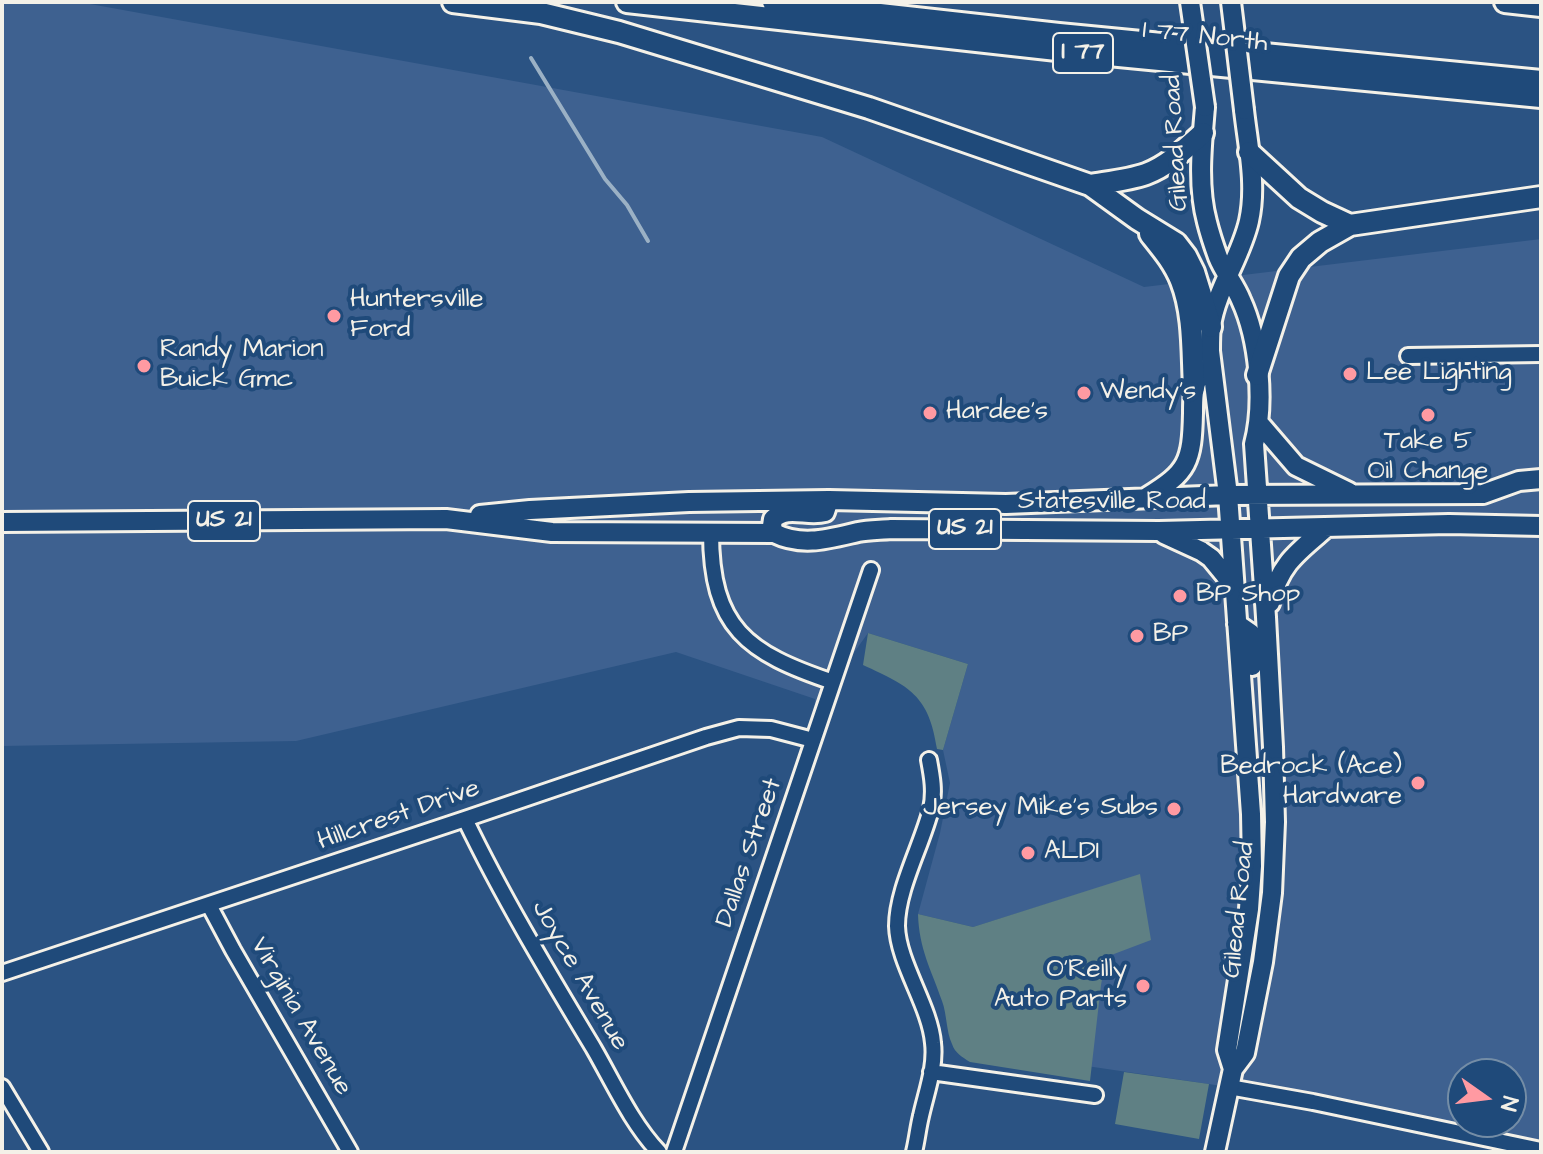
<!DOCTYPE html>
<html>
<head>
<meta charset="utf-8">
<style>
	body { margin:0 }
	#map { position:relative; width:1543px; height:1154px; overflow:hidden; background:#2b5383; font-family:"Architects Daughter",sans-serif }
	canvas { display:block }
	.frame { position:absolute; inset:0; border:4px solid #f4f1e8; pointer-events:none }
	.north { position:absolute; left:1447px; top:1058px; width:80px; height:80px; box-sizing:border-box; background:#1f4a7a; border:2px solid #748da6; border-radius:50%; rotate:104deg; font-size:22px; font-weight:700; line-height:32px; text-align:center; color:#f4f1e8 }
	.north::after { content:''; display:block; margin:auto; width:28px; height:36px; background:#ff9aa2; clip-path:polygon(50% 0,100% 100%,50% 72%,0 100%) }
</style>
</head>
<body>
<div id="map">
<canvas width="1543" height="1154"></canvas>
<div class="frame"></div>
<div class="north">N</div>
</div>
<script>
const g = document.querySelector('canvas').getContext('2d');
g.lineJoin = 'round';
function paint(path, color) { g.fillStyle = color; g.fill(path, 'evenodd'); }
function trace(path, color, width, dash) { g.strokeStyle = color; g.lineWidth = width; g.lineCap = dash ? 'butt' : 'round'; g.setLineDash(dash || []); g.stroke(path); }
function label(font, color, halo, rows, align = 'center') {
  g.font = font + ' "Architects Daughter",sans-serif'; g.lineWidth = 8; g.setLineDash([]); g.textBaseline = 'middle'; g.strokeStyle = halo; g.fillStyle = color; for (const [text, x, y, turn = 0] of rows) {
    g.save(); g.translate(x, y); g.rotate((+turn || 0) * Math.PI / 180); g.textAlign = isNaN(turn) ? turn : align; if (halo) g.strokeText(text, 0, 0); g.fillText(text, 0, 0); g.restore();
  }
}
paint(new Path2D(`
	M 2,2 L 79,2 L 822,137 L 1144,287 L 1541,239 L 1541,1140 L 1209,1084 L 1039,1059 L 1140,875 L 973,927 L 918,914 L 940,833 L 950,783 L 943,750 L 968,664 L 868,633 L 833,682 L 813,740 L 815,699 L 676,652 L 296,741 L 2,746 ZM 1463,1074 L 1511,1074 L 1511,1122 L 1463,1122 Z`), '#3e6190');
paint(new Path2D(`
	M 868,633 L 968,664 L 943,750 L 937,749 C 929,695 909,686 863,665 Z
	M 1140,874 L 1151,940 L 1106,957 L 1101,985 L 1090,1081 L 970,1062 C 962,1057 955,1053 952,1044 C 946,1031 947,1014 942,1001 C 931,969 919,949 918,914 L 973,927 Z
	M 1124,1072 L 1209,1084 L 1199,1139 L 1115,1124 Z`), '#5f8084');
trace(new Path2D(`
	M 531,58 L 605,179 L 627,205 L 648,241`), '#9bb1c5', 4);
const minor = new Path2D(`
	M 1408,356 L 1541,354
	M 711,532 C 711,628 747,653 833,682
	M 465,819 C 503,898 549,974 594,1049 C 613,1082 632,1124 659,1152
	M 209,905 L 233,950 L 350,1152
	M 2,973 L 465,819 L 706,737 L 739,728 L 771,729 L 813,740
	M 931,1072 L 1095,1095
	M 2,1087 L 41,1152
	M 1229,1087 L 1313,1102 L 1541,1150
	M 674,1152 L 871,570
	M 914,1152 C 917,1140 918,1128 921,1116 C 926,1093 936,1067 933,1043 C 930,1006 898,963 897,926 C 897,889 922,845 931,809 C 935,792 932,776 929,760`);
const major = new Path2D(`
	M 1205,107 C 1202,144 1197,185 1207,222 C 1210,234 1214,246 1218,257 C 1224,272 1235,285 1241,300 C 1259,339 1265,403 1254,444 L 1266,617 L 1273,747 L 1275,822 L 1272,893 L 1263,962 L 1245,1053 L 1233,1069 L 1215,1152
	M 1259,423 L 1296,466 L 1349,492
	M 1147,497 C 1188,472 1192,462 1193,413 C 1193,399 1193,388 1199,376
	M 480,515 L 530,510 L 689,502 L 829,500 L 1006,504 L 1228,495 L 1483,494 L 1519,481 L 1541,479
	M 2,522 L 446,519 L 552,532 L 774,533 C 802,547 828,539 858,532 C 868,530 880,530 891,529 L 1159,531 L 1449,524 L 1541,526
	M 774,533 L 772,526 L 773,519 C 788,505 807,517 825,512 L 829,500
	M 1164,534 L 1201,551 L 1211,558 L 1234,586
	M 1270,603 C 1280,563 1298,552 1327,527
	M 1237,624 L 1250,633 L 1252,666
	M 1233,1069 L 1227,1050 L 1249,909 L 1252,866 L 1251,814 L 1228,495 L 1210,351 C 1210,343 1210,334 1211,326 C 1216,290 1241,257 1249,221 C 1257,185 1248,146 1244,110`);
const highway = new Path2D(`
	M 453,2 L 541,13 L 619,32 L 869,108 L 1090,185 L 1137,219 L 1176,243 L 1186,256 L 1194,272 L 1211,327
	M 627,2 L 1057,50 L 1541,97
	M 773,2 L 1059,34 L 1541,81
	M 1505,2 L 1541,6
	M 1249,152 L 1299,198 L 1322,212 L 1350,225
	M 1090,185 C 1108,182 1129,180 1146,174 C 1168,166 1186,148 1203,133
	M 1150,234 C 1162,249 1174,263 1181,281 C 1194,314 1192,353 1194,387
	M 1257,375 L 1289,276 L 1301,258 L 1320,242 L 1350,225 L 1541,197`);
trace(minor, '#f4f1e8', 20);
trace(major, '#f4f1e8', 24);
trace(highway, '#f4f1e8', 26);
trace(minor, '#1f4a7a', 14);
trace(major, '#1f4a7a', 18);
trace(highway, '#1f4a7a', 20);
const majorBridge = new Path2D(`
	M 1190,2 L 1205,107
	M 1231,2 L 1244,110`);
trace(majorBridge, '#f4f1e8', 24, []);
trace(majorBridge, '#1f4a7a', 18);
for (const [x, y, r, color] of [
	[334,316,8,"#ff9aa2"],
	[144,366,8,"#ff9aa2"],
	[1350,374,8,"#ff9aa2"],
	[1084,393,8,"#ff9aa2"],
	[930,413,8,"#ff9aa2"],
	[1428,415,8,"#ff9aa2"],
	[1180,596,8,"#ff9aa2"],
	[1137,636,8,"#ff9aa2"],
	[1418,783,8,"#ff9aa2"],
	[1174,809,8,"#ff9aa2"],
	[1028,853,8,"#ff9aa2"],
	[1143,986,8,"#ff9aa2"]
]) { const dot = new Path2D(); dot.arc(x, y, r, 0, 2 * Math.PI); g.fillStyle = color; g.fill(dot); trace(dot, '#1f4a7a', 3); }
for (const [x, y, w] of [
	[1083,53,60],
	[224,521,72],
	[965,529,72]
]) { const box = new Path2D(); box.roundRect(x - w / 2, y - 20, w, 40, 6); g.fillStyle = '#1f4a7a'; g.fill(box); trace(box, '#f4f1e8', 2); }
label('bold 24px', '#f4f1e8', null, [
	["I 77",1083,53],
	["US 21",224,521],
	["US 21",965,529]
]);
label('26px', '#f4f1e8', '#1f4a7a', [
	["I 77 North",1205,38,6],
	["Gilead Road",1177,143,-93],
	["Statesville Road",1112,503],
	["Hillcrest Drive",399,816,-19],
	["Dallas Street",750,853,-71],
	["Gilead Road",1240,910,-84],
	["Joyce Avenue",579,976,60],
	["Virginia Avenue",300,1017,60]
]);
label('26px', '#f4f1e8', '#1f4a7a', [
	["Huntersville",350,301],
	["Ford",350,331],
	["Randy Marion",160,351],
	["Buick Gmc",160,381],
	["Lee Lighting",1366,374],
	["Wendy's",1100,393],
	["Hardee's",946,413],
	["Take 5",1428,443,"center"],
	["Oil Change",1428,473,"center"],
	["BP Shop",1196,596],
	["BP",1153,636],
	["Bedrock (Ace)",1402,768,"right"],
	["Hardware",1402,798,"right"],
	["Jersey Mike's Subs",1158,809,"right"],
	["ALDI",1044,853],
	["O'Reilly",1127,971,"right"],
	["Auto Parts",1127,1001,"right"]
], 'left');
</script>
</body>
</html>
